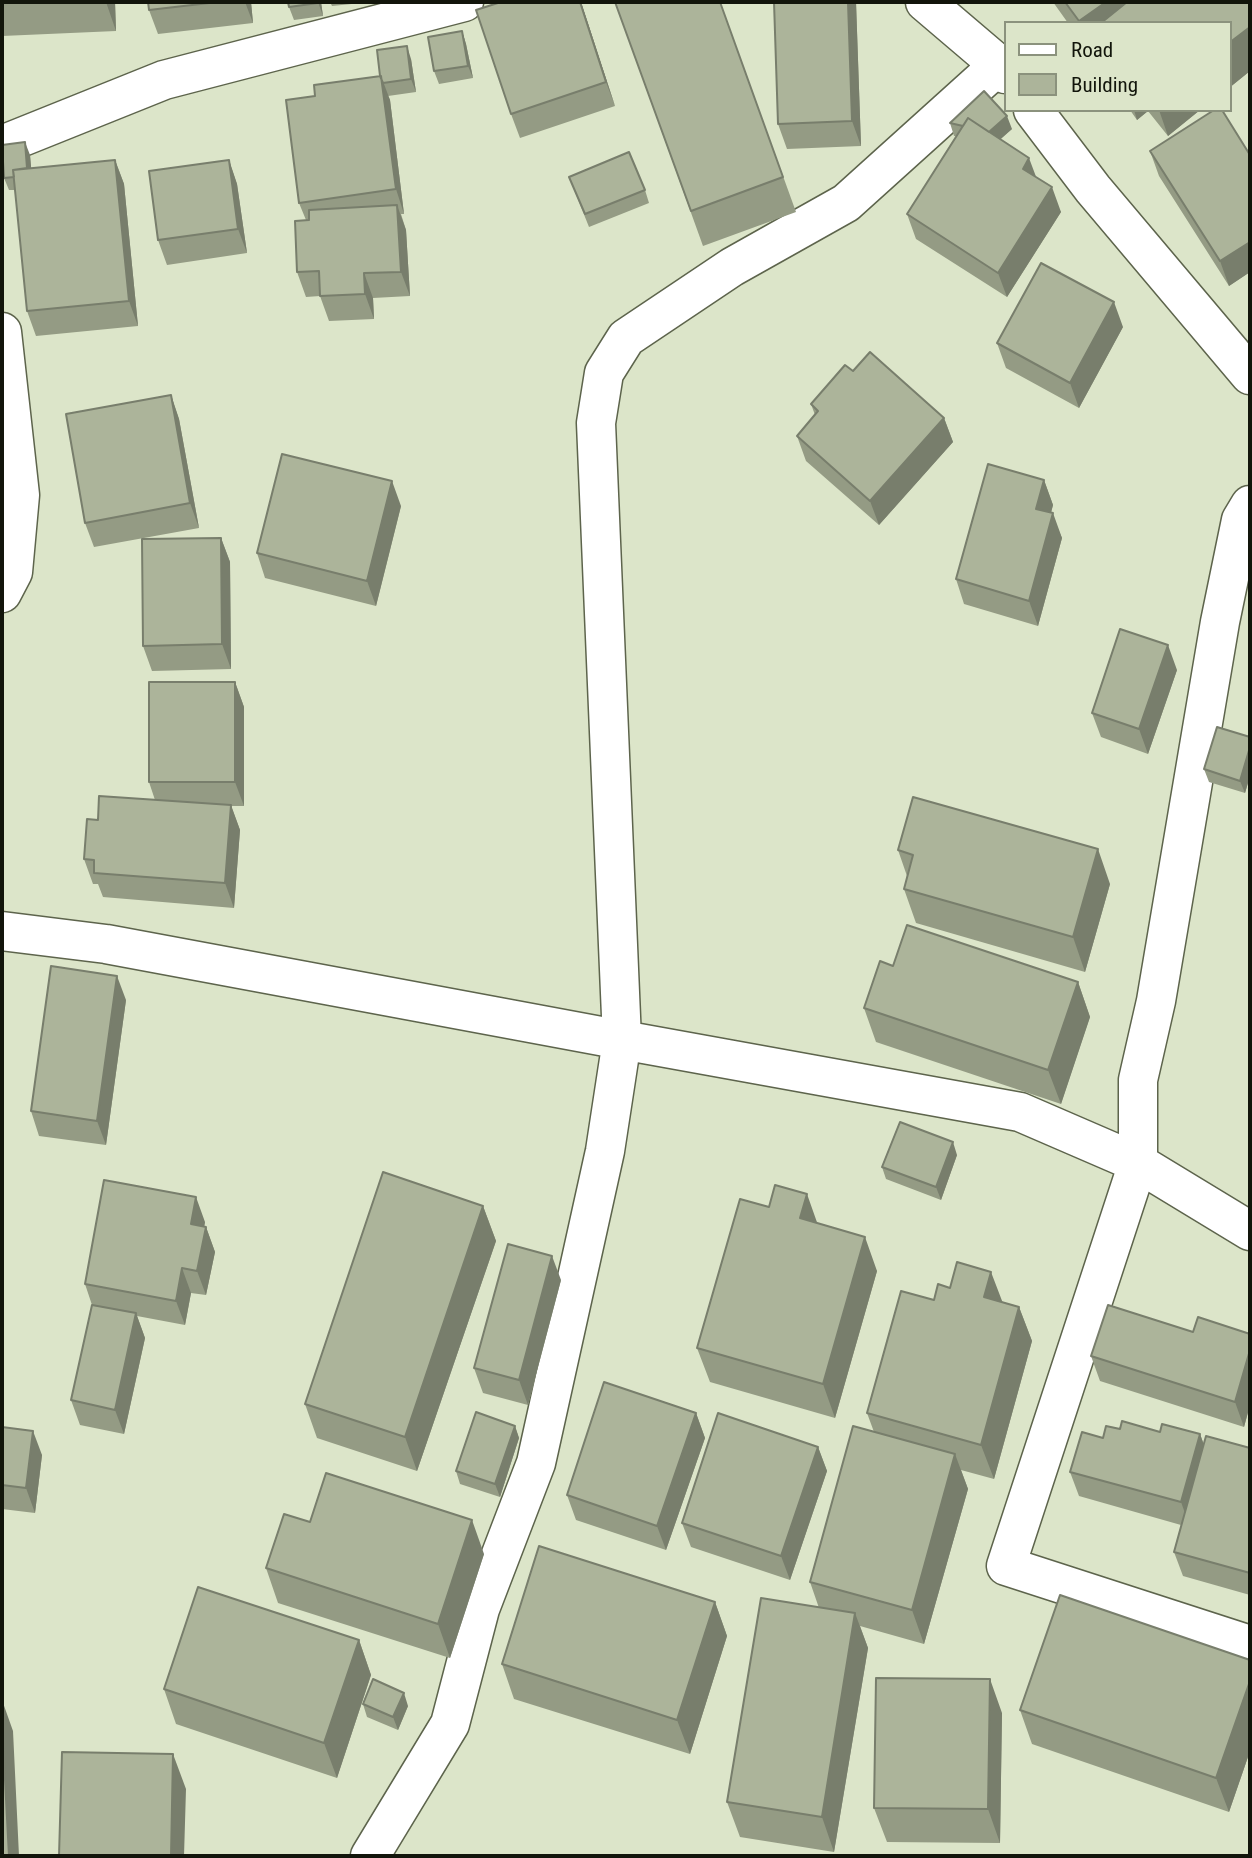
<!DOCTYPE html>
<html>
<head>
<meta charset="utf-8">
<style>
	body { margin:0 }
	#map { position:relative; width:1252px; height:1858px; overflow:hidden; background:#dce5c9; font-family:"Roboto Condensed",sans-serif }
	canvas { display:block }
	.frame { position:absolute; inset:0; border:4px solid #12150b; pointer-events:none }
	.legend { position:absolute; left:1004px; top:21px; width:228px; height:91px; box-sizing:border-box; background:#dce5c9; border:2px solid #8b927d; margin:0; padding:9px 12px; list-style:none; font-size:21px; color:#12150b }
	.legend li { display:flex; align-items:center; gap:14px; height:35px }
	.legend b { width:35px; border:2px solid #8b927d }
</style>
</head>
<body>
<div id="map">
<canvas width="1252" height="1858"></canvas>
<div class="frame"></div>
<ul class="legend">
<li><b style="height:9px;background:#fff"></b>Road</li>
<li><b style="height:19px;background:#acb49a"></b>Building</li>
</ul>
</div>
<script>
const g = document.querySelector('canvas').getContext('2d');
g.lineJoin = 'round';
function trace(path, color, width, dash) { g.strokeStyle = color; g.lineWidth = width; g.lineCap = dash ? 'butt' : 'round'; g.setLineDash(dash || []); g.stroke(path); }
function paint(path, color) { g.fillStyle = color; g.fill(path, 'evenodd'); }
const street = new Path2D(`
	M 925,2 L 999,65 L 1005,74
	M 1033,110 L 1093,189 L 1250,375
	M 2,145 L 164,80 L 464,2
	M 2,332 L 20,495 L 13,572 L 2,593
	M 2,931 L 106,944 L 622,1040 L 1020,1112 L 1138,1163 L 1138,1080 L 1156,1001 L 1220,622 L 1241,520 L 1250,505
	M 1250,1231 L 1138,1163 L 1006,1566 L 1250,1645
	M 370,1856 L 450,1724 L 480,1609 L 536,1463 L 605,1151 L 622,1040 L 596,423 L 604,373 L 626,338 L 732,267 L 846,203 L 999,65`);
trace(street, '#5d644c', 41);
trace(street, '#fff', 38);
paint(new Path2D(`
	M 2,2 L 115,2 L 116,31 L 2,36 Z
	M 148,2 L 251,2 L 253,23 L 158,34 L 149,10 Z
	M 321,2 L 323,16 L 294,20 L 289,7 Z
	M 330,2 L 371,2 L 332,6 Z
	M 501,2 L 581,2 L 615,106 L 520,138 L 511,114 Z
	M 615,2 L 720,2 L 796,212 L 703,246 Z
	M 856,2 L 861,146 L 787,149 L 778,124 Z
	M 1053,2 L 1250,2 L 1250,71 L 1229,88 L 1229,23 L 1068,23 Z
	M 462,31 L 466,44 L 473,78 L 439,84 L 434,71 Z
	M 411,59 L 416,92 L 388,96 L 390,100 L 404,214 L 401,214 L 406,230 L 410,296 L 373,298 L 374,319 L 329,321 L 320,296 L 306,297 L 297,272 L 306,220 L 299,203 L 315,96 L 380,76 Z
	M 1130,110 L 1200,110 L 1168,136 L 1148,111 L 1137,120 Z
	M 950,123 L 1012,129 L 1000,139 L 1037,178 L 1061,212 L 1007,297 L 916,239 L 907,214 L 956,136 L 954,136 Z
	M 1150,151 L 1250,155 L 1250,272 L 1229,286 L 1159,176 Z
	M 30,155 L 31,168 L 115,160 L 124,184 L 138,326 L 36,336 L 27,311 L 15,190 L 9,190 L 4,178 Z
	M 229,160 L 237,184 L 247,253 L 167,265 L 158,240 Z
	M 569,177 L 645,190 L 649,203 L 589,227 Z
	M 1123,327 L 1079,408 L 1006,368 L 997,343 Z
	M 853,371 L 944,418 L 953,442 L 879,525 L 806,461 L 797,436 L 815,415 L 811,404 Z
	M 171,395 L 179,419 L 199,528 L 94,547 L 85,523 Z
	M 1044,480 L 1053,505 L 1051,513 L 1062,538 L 1038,626 L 964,604 L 956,579 Z
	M 401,506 L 376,606 L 265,578 L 257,553 Z
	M 221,538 L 230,562 L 231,669 L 152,671 L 143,646 Z
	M 1177,670 L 1148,754 L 1101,737 L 1092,713 Z
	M 235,682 L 244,707 L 244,806 L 231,806 L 240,830 L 234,908 L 103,897 L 98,884 L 93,884 L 84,859 L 98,820 L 155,800 L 149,782 Z
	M 1250,737 L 1250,776 L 1245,793 L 1209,782 L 1204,769 Z
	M 898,850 L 1110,884 L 1085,972 L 916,923 L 904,889 L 907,876 Z
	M 1078,982 L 1090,1017 L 1061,1104 L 876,1042 L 864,1008 Z
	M 126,1000 L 106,1145 L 39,1136 L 31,1111 Z
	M 957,1155 L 941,1200 L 886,1179 L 882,1167 Z
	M 483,1206 L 496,1241 L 417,1471 L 317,1438 L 305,1404 Z
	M 205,1222 L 204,1227 L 206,1227 L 215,1252 L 206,1295 L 191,1293 L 185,1325 L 137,1316 L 145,1338 L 124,1434 L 80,1425 L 71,1400 L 92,1305 L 85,1284 Z
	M 818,1223 L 877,1271 L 835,1418 L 710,1382 L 697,1348 Z
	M 561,1280 L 528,1405 L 483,1393 L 474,1368 Z
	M 934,1300 L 1003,1302 L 1019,1307 L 1032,1341 L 994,1479 L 961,1470 L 968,1489 L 924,1644 L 860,1626 L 868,1648 L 834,1852 L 740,1837 L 727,1802 L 819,1608 L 810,1582 L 874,1432 L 867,1413 Z
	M 1193,1332 L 1250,1334 L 1250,1405 L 1244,1427 L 1100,1381 L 1091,1356 Z
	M 696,1413 L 705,1438 L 666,1550 L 576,1520 L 567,1495 Z
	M 515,1426 L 519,1438 L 500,1497 L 460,1484 L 456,1471 Z
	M 2,1427 L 42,1455 L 35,1513 L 2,1509 Z
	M 1120,1429 L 1200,1434 L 1204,1445 L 1250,1448 L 1250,1595 L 1183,1576 L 1174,1552 L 1181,1525 L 1079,1496 L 1070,1472 L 1103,1438 Z
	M 818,1447 L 827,1471 L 790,1580 L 691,1547 L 682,1523 Z
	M 310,1522 L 484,1554 L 450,1658 L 278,1603 L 266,1568 Z
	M 715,1602 L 727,1636 L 690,1754 L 514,1699 L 502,1664 Z
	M 359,1640 L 371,1675 L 337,1778 L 176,1724 L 164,1689 Z
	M 1250,1660 L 1250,1751 L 1229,1812 L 1032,1744 L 1020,1710 Z
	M 363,1704 L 408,1706 L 398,1730 L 367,1717 Z
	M 1002,1713 L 1000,1843 L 887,1842 L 874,1808 Z`), '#949b84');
paint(new Path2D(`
	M 106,2 L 115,2 L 116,31 Z
	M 245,2 L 251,2 L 253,23 Z
	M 318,2 L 321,2 L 323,16 Z
	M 580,2 L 581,2 L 615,106 L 606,82 Z
	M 848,2 L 856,2 L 861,146 L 852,121 Z
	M 1106,2 L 1166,2 L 1137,23 L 1080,23 L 1079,21 Z
	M 1250,27 L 1250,71 L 1229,88 L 1229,43 Z
	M 462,31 L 466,44 L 473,78 L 468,66 Z
	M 407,46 L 411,59 L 416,92 L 411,79 Z
	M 381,76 L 390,100 L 404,214 L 396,189 Z
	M 1134,110 L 1148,110 L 1148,111 L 1137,120 Z
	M 1159,110 L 1200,110 L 1168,136 Z
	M 1007,116 L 1012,129 L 993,146 L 988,133 Z
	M 25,142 L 30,155 L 33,188 L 28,175 Z
	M 1029,158 L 1038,182 L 1023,169 Z
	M 115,160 L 124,184 L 138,326 L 129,301 Z
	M 229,160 L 237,184 L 247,253 L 238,229 Z
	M 1052,187 L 1061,212 L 1007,297 L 998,273 Z
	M 397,205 L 406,230 L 410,296 L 401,272 Z
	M 1250,242 L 1250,272 L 1229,286 L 1220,261 Z
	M 364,273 L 373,298 L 374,319 L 365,294 Z
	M 1114,302 L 1123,327 L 1079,408 L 1070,383 Z
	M 171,395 L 179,419 L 199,528 L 190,503 Z
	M 944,418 L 953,442 L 879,525 L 870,501 Z
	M 1044,480 L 1053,505 L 1045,534 L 1036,509 Z
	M 392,481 L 401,506 L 376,606 L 367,581 Z
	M 1053,513 L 1062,538 L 1038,626 L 1029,601 Z
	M 221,538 L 230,562 L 231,669 L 222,644 Z
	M 1168,645 L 1177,670 L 1148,754 L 1139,729 Z
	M 235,682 L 244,707 L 244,806 L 235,782 Z
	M 1250,747 L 1250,776 L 1245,793 L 1240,781 Z
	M 231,805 L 240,830 L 234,908 L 225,883 Z
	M 1098,849 L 1110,884 L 1085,972 L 1073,937 Z
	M 117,976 L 126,1000 L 106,1145 L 97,1121 Z
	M 1078,982 L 1090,1017 L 1061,1104 L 1048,1070 Z
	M 953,1142 L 957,1155 L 941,1200 L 936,1187 Z
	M 807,1194 L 819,1228 L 800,1218 Z
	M 196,1197 L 205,1222 L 200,1249 L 191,1224 Z
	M 483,1206 L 496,1241 L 417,1471 L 405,1437 Z
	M 206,1227 L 215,1252 L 206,1295 L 197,1271 Z
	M 865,1237 L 877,1271 L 835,1418 L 823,1384 Z
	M 552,1256 L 561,1280 L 528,1405 L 519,1380 Z
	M 182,1268 L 191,1293 L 185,1325 L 176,1301 Z
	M 991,1272 L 1004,1306 L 984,1297 Z
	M 1019,1307 L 1032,1341 L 994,1479 L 981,1445 Z
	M 136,1313 L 145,1338 L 124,1434 L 115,1410 Z
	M 1250,1350 L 1250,1405 L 1244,1427 L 1235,1402 Z
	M 696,1413 L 705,1438 L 666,1550 L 657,1526 Z
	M 515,1426 L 519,1438 L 500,1497 L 495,1484 Z
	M 33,1431 L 42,1455 L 35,1513 L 26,1488 Z
	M 1200,1434 L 1209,1459 L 1190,1527 L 1181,1502 Z
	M 818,1447 L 827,1471 L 790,1580 L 781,1556 Z
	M 955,1454 L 968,1489 L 924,1644 L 912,1610 Z
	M 472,1520 L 484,1554 L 450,1658 L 438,1624 Z
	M 715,1602 L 727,1636 L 690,1754 L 677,1720 Z
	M 855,1613 L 868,1648 L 834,1852 L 822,1817 Z
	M 359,1640 L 371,1675 L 337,1778 L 324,1743 Z
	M 990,1679 L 1002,1713 L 1000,1843 L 988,1809 Z
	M 1250,1681 L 1250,1751 L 1229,1812 L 1216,1778 Z
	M 404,1693 L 408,1706 L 398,1730 L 393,1717 Z
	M 2,1700 L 13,1731 L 19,1856 L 9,1856 L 2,1723 Z
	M 173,1754 L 186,1789 L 184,1856 L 171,1856 Z`), '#787e6c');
const building = new Path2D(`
	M 148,2 L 218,2 L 149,10 Z
	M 288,2 L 318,2 L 318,3 L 289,7 Z
	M 501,2 L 580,2 L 606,82 L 511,114 L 476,10 Z
	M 615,2 L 720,2 L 783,177 L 691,211 Z
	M 774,2 L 848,2 L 852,121 L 778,124 Z
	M 1065,2 L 1106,2 L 1079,21 Z
	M 1127,2 L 1250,2 L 1250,27 L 1229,43 L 1229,23 L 1101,23 Z
	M 462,31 L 468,66 L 434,71 L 428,37 Z
	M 407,46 L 411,79 L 383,83 L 380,76 L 377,50 Z
	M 381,76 L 396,189 L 299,203 L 286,100 L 315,96 L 314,85 Z
	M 984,91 L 1007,116 L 989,132 L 968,118 L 963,126 L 950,123 Z
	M 1214,110 L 1222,110 L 1250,155 L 1250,242 L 1220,261 L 1150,151 Z
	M 968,118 L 1029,158 L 1023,169 L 1052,187 L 998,273 L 907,214 Z
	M 25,142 L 27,168 L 13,170 L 14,177 L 4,178 L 2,145 Z
	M 629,152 L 645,190 L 585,214 L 569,177 Z
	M 115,160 L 129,301 L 27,311 L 13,170 Z
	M 229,160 L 238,229 L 158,240 L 149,171 Z
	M 397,205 L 401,272 L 364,273 L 365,294 L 320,296 L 319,271 L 297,272 L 295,221 L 309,220 L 309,210 Z
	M 1041,263 L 1114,302 L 1070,383 L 997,343 Z
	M 870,352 L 944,418 L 870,501 L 797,436 L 818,411 L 811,404 L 845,365 L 853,371 Z
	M 171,395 L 190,503 L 85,523 L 66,414 Z
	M 282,454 L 392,481 L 367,581 L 257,553 Z
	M 988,464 L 1044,480 L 1036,509 L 1053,513 L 1029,601 L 956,579 Z
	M 221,538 L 222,644 L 143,646 L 142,539 Z
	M 1120,629 L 1168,645 L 1139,729 L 1092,713 Z
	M 149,682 L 235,682 L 235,782 L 149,782 Z
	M 1217,727 L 1250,737 L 1250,747 L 1240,781 L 1204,769 Z
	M 99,796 L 231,805 L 225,883 L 94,873 L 94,860 L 84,859 L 87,819 L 98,820 Z
	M 913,797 L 1098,849 L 1073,937 L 904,889 L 913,855 L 898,850 Z
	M 907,925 L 1078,982 L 1048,1070 L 864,1008 L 880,961 L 893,966 Z
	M 51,966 L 117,976 L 97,1121 L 31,1111 Z
	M 900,1122 L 953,1142 L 936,1187 L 882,1167 Z
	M 383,1172 L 483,1206 L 405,1437 L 305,1404 Z
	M 104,1180 L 196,1197 L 191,1224 L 206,1227 L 197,1271 L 182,1268 L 176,1301 L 85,1284 Z
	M 775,1185 L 807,1194 L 800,1218 L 865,1237 L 823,1384 L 697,1348 L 740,1199 L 769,1207 Z
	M 508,1244 L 552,1256 L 519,1380 L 474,1368 Z
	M 957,1262 L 991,1272 L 984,1297 L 1019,1307 L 981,1445 L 867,1413 L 901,1291 L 934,1300 L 938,1284 L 950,1288 Z
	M 92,1305 L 136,1313 L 115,1410 L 71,1400 Z
	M 1108,1305 L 1193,1332 L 1198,1317 L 1250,1334 L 1250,1350 L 1235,1402 L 1091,1356 Z
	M 604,1382 L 696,1413 L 657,1526 L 567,1495 Z
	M 476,1412 L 515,1426 L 495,1484 L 456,1471 Z
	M 718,1413 L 818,1447 L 781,1556 L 682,1523 Z
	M 1122,1421 L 1160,1432 L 1162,1424 L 1200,1434 L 1181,1502 L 1070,1472 L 1082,1432 L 1103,1438 L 1106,1426 L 1120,1429 Z
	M 853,1426 L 955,1454 L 912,1610 L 810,1582 Z
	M 2,1427 L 33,1431 L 26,1488 L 2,1485 Z
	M 1206,1436 L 1250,1448 L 1250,1573 L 1174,1552 Z
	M 326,1473 L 472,1520 L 438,1624 L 266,1568 L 284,1514 L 310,1522 Z
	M 539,1546 L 715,1602 L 677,1720 L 502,1664 Z
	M 198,1587 L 359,1640 L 324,1743 L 164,1689 Z
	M 1060,1595 L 1250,1660 L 1250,1681 L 1216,1778 L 1020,1710 Z
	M 761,1598 L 855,1613 L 822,1817 L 727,1802 Z
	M 876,1678 L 990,1679 L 988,1809 L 874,1808 Z
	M 373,1679 L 404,1693 L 393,1717 L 363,1704 Z
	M 2,1723 L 9,1856 L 2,1856 Z
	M 62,1752 L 173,1754 L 171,1856 L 59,1856 Z`);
paint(building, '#acb49a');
trace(building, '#787e6c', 2);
</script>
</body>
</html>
